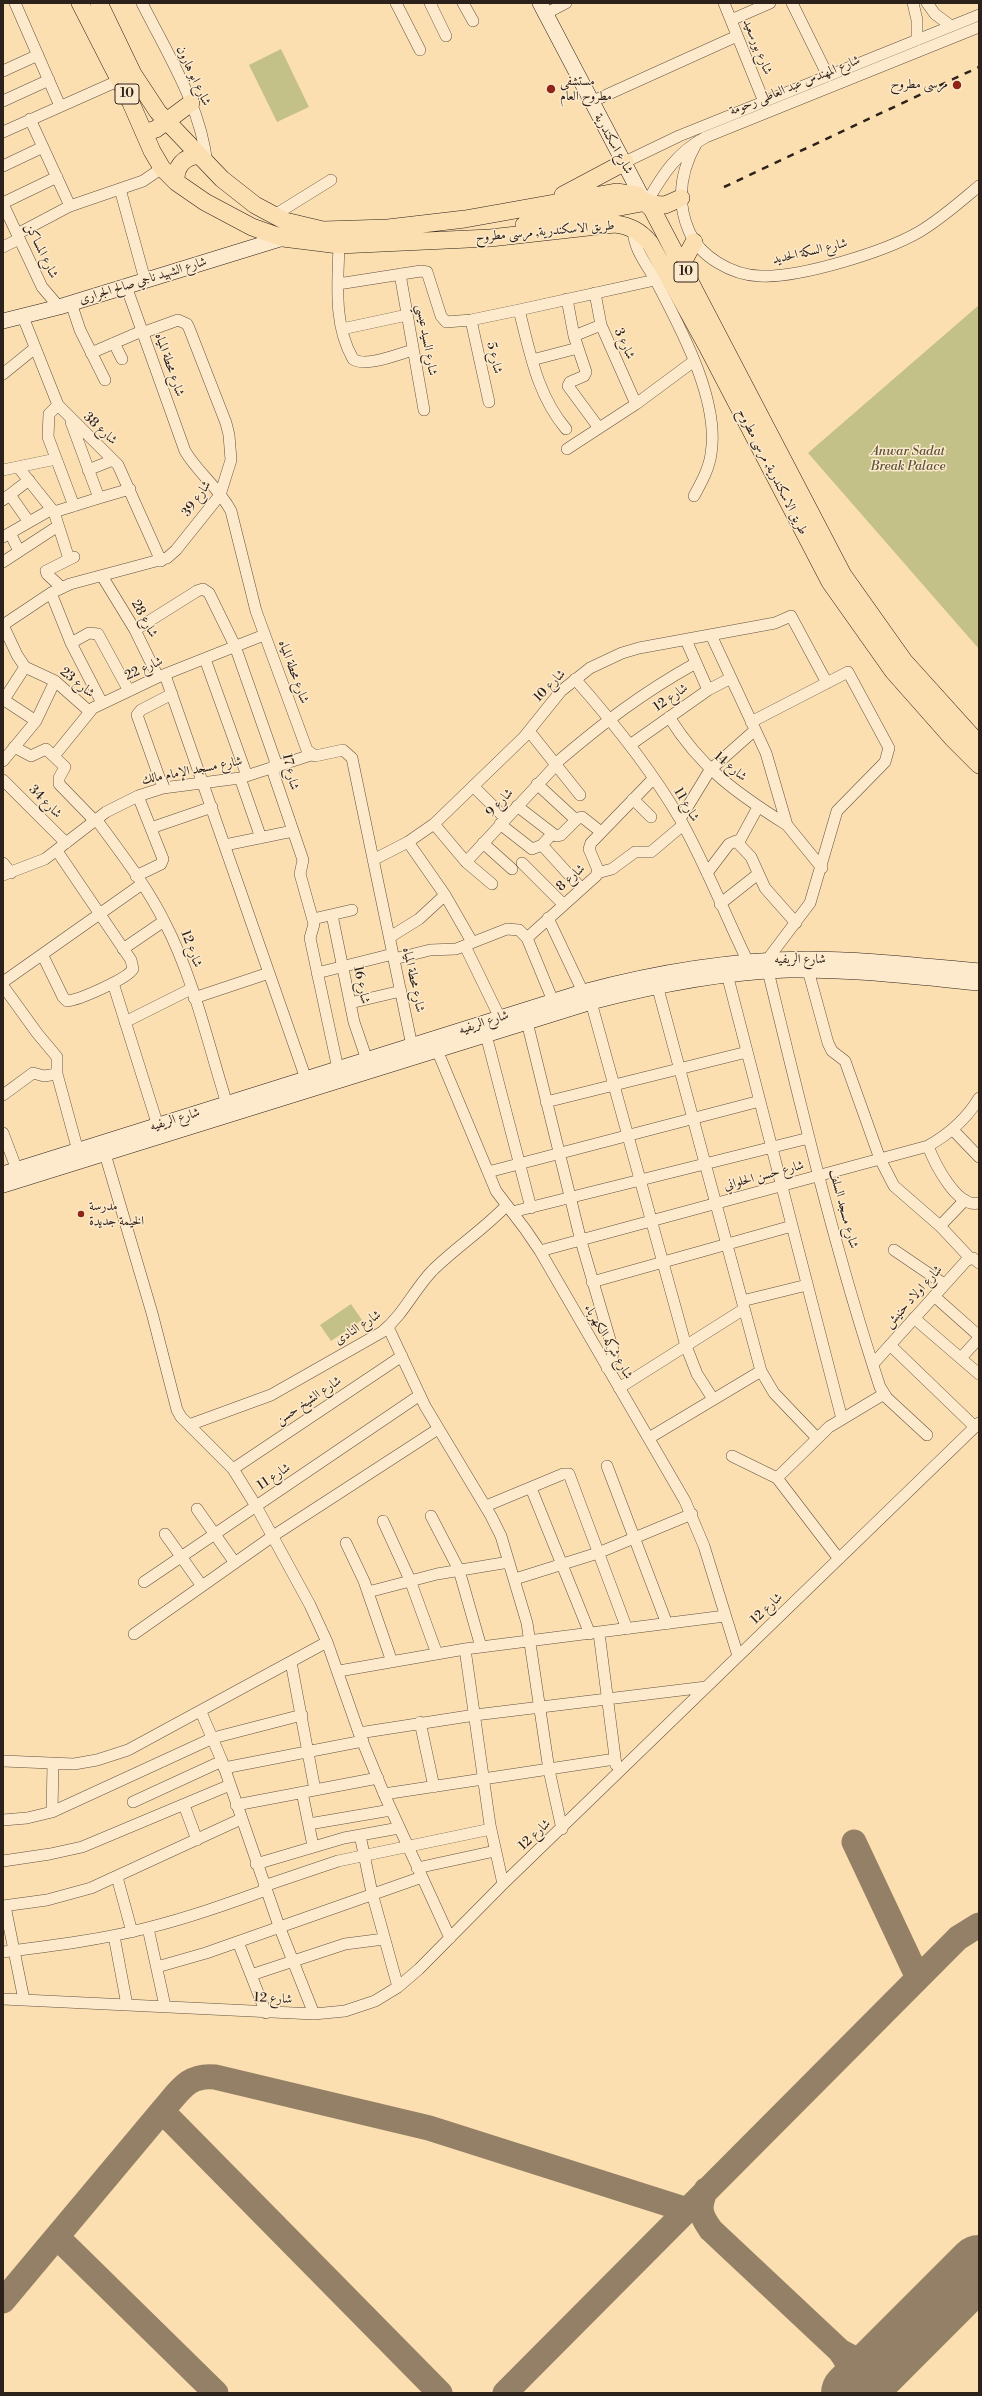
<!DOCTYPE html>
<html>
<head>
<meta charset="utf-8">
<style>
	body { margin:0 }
	#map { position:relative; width:982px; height:2396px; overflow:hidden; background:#fcdfb0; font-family:"Libre Bodoni",serif }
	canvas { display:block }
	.frame { position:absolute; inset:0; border:4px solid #2d221b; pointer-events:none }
</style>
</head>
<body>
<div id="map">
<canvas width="982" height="2396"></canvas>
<div class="frame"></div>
</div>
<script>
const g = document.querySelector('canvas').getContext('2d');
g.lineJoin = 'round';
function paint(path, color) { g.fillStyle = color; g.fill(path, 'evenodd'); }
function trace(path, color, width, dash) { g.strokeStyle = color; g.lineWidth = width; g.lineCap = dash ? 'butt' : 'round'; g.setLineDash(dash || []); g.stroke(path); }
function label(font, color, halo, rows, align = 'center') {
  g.font = font + ' "Libre Bodoni",Amiri,serif'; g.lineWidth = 3; g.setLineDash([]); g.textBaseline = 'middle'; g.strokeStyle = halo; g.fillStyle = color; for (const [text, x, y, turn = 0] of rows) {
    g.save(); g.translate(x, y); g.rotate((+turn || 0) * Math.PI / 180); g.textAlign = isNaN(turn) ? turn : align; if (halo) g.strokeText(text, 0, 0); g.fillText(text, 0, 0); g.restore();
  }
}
paint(new Path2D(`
	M 281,49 L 309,107 L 277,122 L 249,65 Z
	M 979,305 L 979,649 L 808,453 Z
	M 351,1304 L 362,1320 L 331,1341 L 320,1325 Z`), '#c3c188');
trace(new Path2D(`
	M 854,1842 L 918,1978
	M 162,2111 L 440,2393
	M 706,2190 C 698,2207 700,2215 711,2230 L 840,2351 C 851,2366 855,2376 845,2393
	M 58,2238 L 216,2393
	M 3,2301 L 162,2111 C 179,2092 187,2074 215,2077 L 429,2128 L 687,2210
	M 840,2351 C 871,2369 875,2362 903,2342
	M 505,2393 L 958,1938 L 979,1925`), '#948066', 25);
trace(new Path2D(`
	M 852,2393 L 979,2266`), '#948066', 62);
const street = new Path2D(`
	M 15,3 L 60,106
	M 142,3 C 168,55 201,106 207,164
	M 396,3 L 420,50
	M 430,3 L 446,36
	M 463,3 L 473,21
	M 724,3 L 764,102
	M 792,3 L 828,76
	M 913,3 L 917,20 L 917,40
	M 927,3 L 935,14 L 951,26
	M 545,14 L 566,3
	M 731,20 L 770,3
	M 3,71 L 38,55
	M 3,101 L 49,80
	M 591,102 L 737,36
	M 30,119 L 70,206
	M 3,132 L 120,80
	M 697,142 C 681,170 676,201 689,231 C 700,257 732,275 760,276 C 800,278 884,252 919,232 C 941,219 960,202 979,186
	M 625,162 L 679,136 L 979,15
	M 3,166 L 43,147
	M 120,189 L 145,280
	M 647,202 C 663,174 677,152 706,137 L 979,27
	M 3,203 L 57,177
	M 3,204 L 42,287 L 59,307
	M 273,216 L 331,180
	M 633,229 C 634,251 647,264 657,283 C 681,329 720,401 711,454 C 709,469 701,483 694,496
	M 17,234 L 70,206 L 143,181 L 162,168
	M 339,245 C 338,283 333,324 353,359 C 365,368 398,354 413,350
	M 3,247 L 19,239
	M 400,274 L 424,410
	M 338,284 L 421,271 L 427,272 L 441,316 L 446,322 L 471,320 L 519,310 L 655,280
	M 126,286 L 185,451 C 198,473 219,488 231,511 L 256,611 L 307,750 L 315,756 L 343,750 L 352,758 L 412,1046
	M 595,293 L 601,325 L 636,404
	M 567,299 L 574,336 L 586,372 L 584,376 L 570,382 L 568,386 L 599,428
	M 71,303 L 80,330 L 105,380
	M 519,310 C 530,352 537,395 566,429
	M 23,317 L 58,405 L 118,465 L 161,561
	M 471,320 L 489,402
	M 342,329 L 407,315
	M 574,336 L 601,325
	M 114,343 L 122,359
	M 91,353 L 142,331
	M 532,360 L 578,348
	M 3,374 L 35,348
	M 58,405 L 49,414 L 48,437 L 74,506
	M 71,422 L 99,498 L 130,489
	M 567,449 L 636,404 L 694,361
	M 18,467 L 54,512 L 69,559
	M 3,470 L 56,459
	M 88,470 L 113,460
	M 10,495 L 29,522
	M 3,500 L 29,480
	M 54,512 L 99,498
	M 10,533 L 19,551
	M 3,537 L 52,509
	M 3,562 L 58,526
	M 102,576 L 135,630 L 158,677
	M 62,588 L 47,574 L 46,571 L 74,557
	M 51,593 L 71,643 L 102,703
	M 3,625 L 51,593 L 70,584 L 167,558 L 176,550 L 220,495 L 231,460 L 229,435 L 226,423 L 189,328 L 187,324 L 178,320 L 142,333
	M 3,625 L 17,655 L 25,667 L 55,681 L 89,711
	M 135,630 L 197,591 L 203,589 L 209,593 L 235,646 L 275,760 L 274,775 L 303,860 L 300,874 L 314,924 L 310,938 L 338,1069
	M 711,635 L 766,753 L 787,825 L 822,868
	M 686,640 L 708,690
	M 71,643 L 89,633 L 98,634 L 129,691
	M 205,659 L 247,776
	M 165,675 L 306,1079
	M 575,679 C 613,722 651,769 680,819 C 706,865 725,915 748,962
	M 4,700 L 36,721
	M 3,701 L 25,667
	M 669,717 C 701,768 736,793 787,825
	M 751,722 L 848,672 L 889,748 L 885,762 L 837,811 L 810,903 L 767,960
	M 529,731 L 580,795
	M 630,745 L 708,690 L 731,678
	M 14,747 L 31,756 L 46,749 L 65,767 L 59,778 L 59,784 L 94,820
	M 54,756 L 93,708 L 158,677 L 264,635
	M 3,761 L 36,721 L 55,681
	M 555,764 C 603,723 642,693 696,663
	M 240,778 L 261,838
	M 3,780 L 66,843
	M 537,784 L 576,820
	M 473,786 L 505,818
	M 163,788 L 137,715 L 141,710 L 172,694
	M 633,799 L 651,817
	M 517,806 L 556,836 L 561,835 L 578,818 L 582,817 L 601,832
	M 96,819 C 120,852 147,886 165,923 C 194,979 208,1044 227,1104
	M 680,819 L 710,770 L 755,730
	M 434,824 L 466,862 L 492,884
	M 500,824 L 532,849 L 542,845 L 552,834
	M 151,828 L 212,807
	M 408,842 L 445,895 L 472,942
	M 739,842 L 758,807
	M 483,843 L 512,869
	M 225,845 L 293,831
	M 542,845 L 581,888
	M 373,860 L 408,842 L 434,824 L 524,737 L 561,691 L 590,668 L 622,653 L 639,648 L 775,623 L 791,616 L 827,683
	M 466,862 L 556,765
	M 3,863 L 11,873
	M 522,863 L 563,904
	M 597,873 L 612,869 L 635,852 L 651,852 L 683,825
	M 707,873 L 729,844 L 736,841 L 751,857 L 765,888 L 796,923
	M 3,875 L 45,859 L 106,812 L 138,796 L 163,788 L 240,778 L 311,755
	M 136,876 L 161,864 L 163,859 L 138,796
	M 720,904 L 758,874
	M 332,915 L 354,1022 L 367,1060
	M 548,918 L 583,992
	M 313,919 L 352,910
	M 390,937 L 419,919 L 445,895
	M 527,938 L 596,876 L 598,870 L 589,849 L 591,843 L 653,779
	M 465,946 L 500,1018
	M 123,949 L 164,921
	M 43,956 L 63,997 L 67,1001 C 79,1000 127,979 133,969 L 131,960 L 57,851
	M 394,959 L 430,950 L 456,949 L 507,929 L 519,930 L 527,938 L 553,1001
	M 808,970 L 828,1043 L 832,1051 L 845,1061 L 880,1159 L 894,1186 L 940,1226 L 970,1258
	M 768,971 C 802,1111 835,1251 880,1387 L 887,1398 L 927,1435
	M 317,973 L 393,954
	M 727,974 L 842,1419
	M 3,982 L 142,884
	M 113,983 L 158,1126
	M 657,985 L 761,1371 L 774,1393 L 817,1438
	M 3,986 L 37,1033 L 57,1057 L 57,1074 L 78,1151
	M 194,998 L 269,973
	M 591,1002 L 686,1346 L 697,1374 L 713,1399
	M 350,1003 L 401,991
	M 125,1022 L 191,989
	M 527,1022 L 581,1241 L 613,1350 L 612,1360 L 607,1368
	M 486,1035 L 531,1208
	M 437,1050 L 496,1191 L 525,1229 L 540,1251 L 685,1501 L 704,1546 L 738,1656
	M 3,1095 L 33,1073 L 44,1076 L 57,1074
	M 546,1102 L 747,1052
	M 953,1130 L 979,1157
	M 3,1133 L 17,1170
	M 928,1146 C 934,1162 957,1209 979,1203
	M 105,1154 L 152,1313 L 177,1410 L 181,1417 L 233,1469 L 256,1506 L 310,1605 L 327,1642 L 359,1733 L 384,1794 L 450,1938
	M 488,1172 L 760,1101
	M 512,1212 L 809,1138
	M 940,1226 L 965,1200
	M 894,1250 L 944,1284
	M 540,1251 L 928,1146 C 949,1134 966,1120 979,1098
	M 592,1282 L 792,1226
	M 934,1296 L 979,1336
	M 742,1301 L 807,1285
	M 914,1318 L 979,1374
	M 388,1327 L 425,1406 L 491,1516 L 501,1536 L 527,1623 L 549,1770 L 562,1829
	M 890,1345 L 975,1427
	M 961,1358 L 979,1338
	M 873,1364 L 966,1261 L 973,1258 L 979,1263
	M 619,1388 L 744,1309
	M 189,1425 L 271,1395 L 382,1332 C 403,1315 414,1290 432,1271 C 455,1248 483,1230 506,1206
	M 649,1438 L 761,1371
	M 732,1456 L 777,1478 L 839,1559
	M 607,1466 L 667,1624
	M 233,1469 L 402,1356
	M 777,1478 L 829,1427 L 884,1394
	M 531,1488 L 590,1634
	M 486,1506 L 563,1474 L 569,1474 L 627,1629
	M 197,1509 L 235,1563
	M 431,1516 L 459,1570 L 481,1647
	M 383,1521 L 410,1580 L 437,1654
	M 165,1534 L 202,1586
	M 346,1543 L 364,1581 L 392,1662
	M 515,1579 L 598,1553 L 692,1514
	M 144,1582 L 420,1395
	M 368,1592 L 437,1574 L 509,1562
	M 599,1633 L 616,1765
	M 134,1634 L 273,1536 L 438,1429
	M 465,1649 L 490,1825 L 503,1884
	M 291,1662 L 315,1790
	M 339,1671 L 465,1649 L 725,1616
	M 201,1712 L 222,1761 L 279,1926 L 314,2014
	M 420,1722 L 434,1787
	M 359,1733 L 475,1715 L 706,1687
	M 3,1761 L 74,1764 L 97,1760 L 128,1750 L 327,1642
	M 224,1768 L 363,1741
	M 302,1792 L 313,1846
	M 384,1794 L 615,1759
	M 133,1802 L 222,1761
	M 184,1805 L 197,1840
	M 236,1805 L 378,1778
	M 52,1812 L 53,1764
	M 3,1820 L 27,1818 L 52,1812 L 213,1738 L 302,1715
	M 309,1824 L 391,1810
	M 360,1835 L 372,1893 L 398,1987
	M 3,1861 L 50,1854 L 82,1847 L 230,1785
	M 256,1864 L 344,1838 L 399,1828
	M 417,1868 L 495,1851
	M 117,1877 L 132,1932
	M 264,1886 L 338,1861 L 491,1829
	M 3,1906 L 47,1900 L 91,1888 L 241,1819
	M 5,1906 L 24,2000
	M 148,1928 L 165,2006
	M 114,1936 L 127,2005
	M 238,1942 L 266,2013
	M 3,1952 C 51,1946 100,1940 147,1928 C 188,1918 227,1904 266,1890
	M 157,1967 L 206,1953 L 422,1877
	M 251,1975 L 345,1944 L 384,1939
	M 3,1999 L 314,2014 L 345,2011 L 375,2001 L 398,1987 L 419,1969 L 503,1884 L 979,1423`);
const secondary = new Path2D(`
	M 540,3 L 643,199
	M 3,321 L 59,307 L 283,238
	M 3,1174 L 583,992 C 657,972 731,960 807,959 C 864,959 922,966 979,971
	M 3,1185 L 591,1002 C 656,985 721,972 788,970 C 852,969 916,977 979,983`);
const primary = new Path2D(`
	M 80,3 L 131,103 L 152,151 L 162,168 L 176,182 L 205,202 L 252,227 L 283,238 L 339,245 L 490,238 L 615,224 C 630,226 640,231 650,243 L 708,348 L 830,582 L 893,671 L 954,740 L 979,765
	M 99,3 L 133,74 L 158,112 L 222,179 L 255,205 L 285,221 L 323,230 L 388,228 L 465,219 L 616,192 L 637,195 L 652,209 L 843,575 L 904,661 L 979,744
	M 144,133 L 156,129 L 191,103
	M 176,182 C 175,167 183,157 199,155
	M 563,195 L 625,162
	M 648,204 L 665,205 L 681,198
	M 524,225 L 647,202
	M 682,264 L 694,242`);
trace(street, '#615140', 12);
trace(secondary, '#2d221b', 16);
trace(primary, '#2d221b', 18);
trace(street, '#fdeacc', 11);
trace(secondary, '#fdeacc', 15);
trace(primary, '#fcdfb0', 17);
trace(new Path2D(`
	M 724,187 L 979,67`), '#2d221b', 2.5, [7, 7]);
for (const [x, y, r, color] of [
	[957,85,5,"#8f2418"],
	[551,89,5,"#8f2418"],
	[81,1214,4,"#8f2418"]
]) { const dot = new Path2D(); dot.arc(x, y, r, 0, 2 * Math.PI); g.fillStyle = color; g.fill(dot); trace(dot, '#fdeacc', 1.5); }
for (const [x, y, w] of [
	[127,94,24],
	[686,272,24]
]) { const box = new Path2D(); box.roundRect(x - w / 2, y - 10, w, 20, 3); g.fillStyle = '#fdeacc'; g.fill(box); trace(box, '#2d221b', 1); }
label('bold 12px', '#2d221b', null, [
	["10",127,94],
	["10",686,272]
]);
label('13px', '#2d221b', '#fdeacc', [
	["شارع بورسعيد",757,47,68],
	["شارع ابو هارون",193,76,65],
	["شارع المهندس عبد العاطى رحومة",795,86,-22],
	["شارع اسكندرية",613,144,61],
	["طريق الاسكندرية, مرسى مطروح",545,232,-5],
	["شارع المساكن",41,251,64],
	["شارع السكة الحديد",810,252,-13],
	["شارع الشهيد ناجي صالح الجرارى",143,281,-17],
	["شارع السيد عيسي",426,340,80],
	["شارع 3",624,344,66],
	["شارع 5",494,358,77],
	["شارع محطة المياه",169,365,71],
	["شارع 38",100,429,43],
	["طريق الاسكندرية, مرسى مطروح",772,472,63],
	["شارع 39",197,499,-55],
	["شارع 28",144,619,61],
	["شارع 22",144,669,-24],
	["شارع محطة المياه",293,672,70],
	["شارع 23",77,683,39],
	["شارع 10",550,686,-46],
	["شارع 12",671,698,-35],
	["شارع 14",730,767,40],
	["شارع مسجد الإمام مالك",192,771,-11],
	["شارع 17",290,772,77],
	["شارع 34",45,802,45],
	["شارع 9",500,803,-47],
	["شارع 11",686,805,59],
	["شارع 8",571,878,-42],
	["شارع 12",191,949,69],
	["شارع الريفيه",800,960],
	["شارع محطة المياه",413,980,78],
	["شارع 16",361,985,78],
	["شارع الريفيه",484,1023,-18],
	["شارع الريفيه",175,1120,-17],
	["شارع حسن الحلواني",764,1176,-15],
	["شارع مسجد السلف",843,1209,75],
	["شارع اولاد حنيش",914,1297,-48],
	["شارع النادى",358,1328,-33],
	["شارع شركه الكهرباء",608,1342,60],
	["شارع الشيخ حسن",309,1401,-34],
	["شارع 11",274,1477,-34],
	["شارع 12",767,1609,-44],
	["شارع 12",535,1835,-43],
	["شارع 12",273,1999,3]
]);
label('13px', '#2d221b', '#fdeacc', [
	["مستشفى",560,82],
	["مطروح العام",560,97],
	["مرسى مطروح",948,85,"right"],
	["مدرسة",89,1207],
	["الخيمة جديدة",89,1222]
], 'left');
label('italic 13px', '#5a523c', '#fdeacc', [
	["Anwar Sadat",908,452],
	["Break Palace",908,467]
]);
</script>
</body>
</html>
